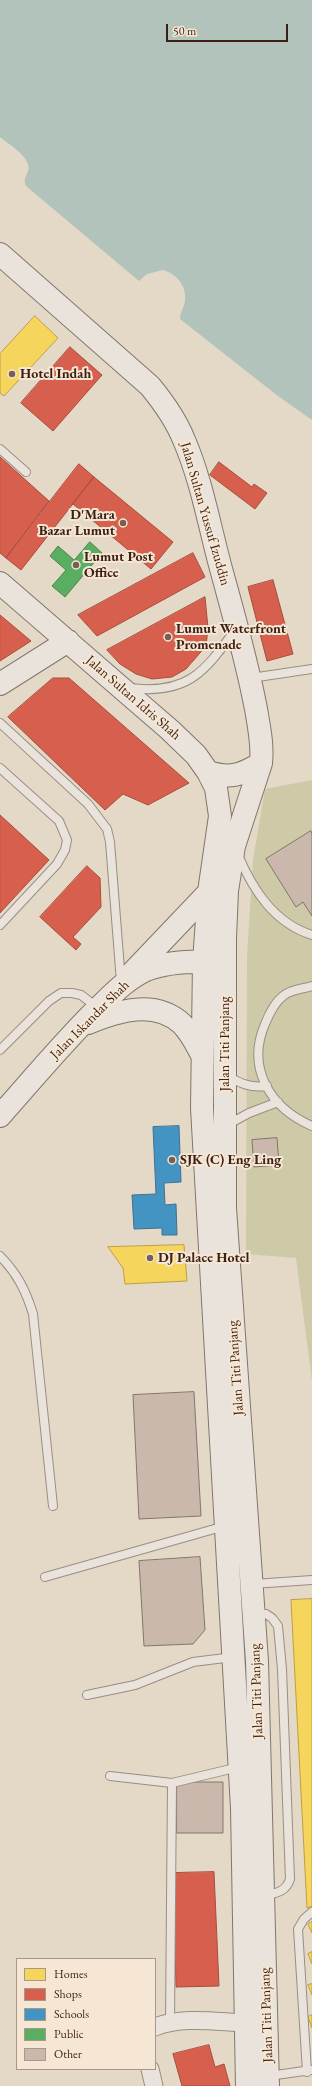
<!DOCTYPE html>
<html>
<head>
<meta charset="utf-8">
<style>
	body { margin:0 }
	#map { position:relative; width:312px; height:2086px; overflow:hidden; background:#e4d8c7; font-family:"EB Garamond",serif }
	canvas { display:block }
	.legend { position:absolute; left:16px; top:1958px; width:140px; height:112px; box-sizing:border-box; background:#f5e7d3; border:1px solid #ab9787; margin:0; padding:5px 7px; list-style:none; font-size:12px; color:#3d1f14 }
	.legend li { display:flex; align-items:center; gap:8px; height:20px }
	.legend b { width:20px; border:1px solid #ab9787 }
	.scale { position:absolute; left:166px; top:24px; width:122px; height:18px; box-sizing:border-box; border:2px solid #3d1f14; border-top:0; padding-left:5px; font-size:12px; line-height:14px; white-space:nowrap; color:#3d1f14; -webkit-text-stroke:3px #f5e7d3; paint-order:stroke }
</style>
</head>
<body>
<div id="map">
<canvas width="312" height="2086"></canvas>
<ul class="legend">
<li><b style="height:11px;background:#f6d55c"></b>Homes</li>
<li><b style="height:11px;background:#d6604d"></b>Shops</li>
<li><b style="height:11px;background:#4393c3"></b>Schools</li>
<li><b style="height:11px;background:#5aae61"></b>Public</li>
<li><b style="height:11px;background:#cbb8ac"></b>Other</li>
</ul>
<div class="scale">50 m</div>
</div>
<script>
const g = document.querySelector('canvas').getContext('2d');
g.lineJoin = 'round';
function paint(path, color) { g.fillStyle = color; g.fill(path, 'evenodd'); }
function trace(path, color, width, dash) { g.strokeStyle = color; g.lineWidth = width; g.lineCap = dash ? 'butt' : 'round'; g.setLineDash(dash || []); g.stroke(path); }
function label(font, color, halo, rows, align = 'center') {
  g.font = font + ' "EB Garamond",serif'; g.lineWidth = 4; g.setLineDash([]); g.textBaseline = 'middle'; g.strokeStyle = halo; g.fillStyle = color; for (const [text, x, y, turn = 0] of rows) {
    g.save(); g.translate(x, y); g.rotate((+turn || 0) * Math.PI / 180); g.textAlign = isNaN(turn) ? turn : align; if (halo) g.strokeText(text, 0, 0); g.fillText(text, 0, 0); g.restore();
  }
}
paint(new Path2D(`
	M 312,780 L 312,1381 L 296,1258 L 246,1254 L 247,957 L 253,860 L 265,789 Z`), '#cecaa8');
paint(new Path2D(`
	M 0,0 L 312,0 L 312,420 L 278,396 L 180,319 C 180,313 184,307 185,301 C 187,285 176,274 163,270 L 147,274 L 139,281 L 26,186 C 23,179 26,177 28,171 C 32,157 9,145 0,137 Z`), '#b1c3ba');
const homes = new Path2D(`
	M 35,316 L 58,338 L 4,396 L 0,393 L 0,354 Z
	M 184,1245 L 187,1281 L 125,1284 L 123,1268 L 108,1247 Z
	M 312,1599 L 312,1906 L 307,1908 L 291,1600 Z
	M 312,1922 L 312,1933 L 308,1924 Z
	M 312,1952 L 312,1964 L 308,1954 Z
	M 312,1984 L 312,1995 L 308,1985 Z
	M 312,2015 L 312,2028 L 308,2017 Z`);
paint(homes, '#f6d55c');
trace(homes, '#be9e46', 1);
const shops = new Path2D(`
	M 70,347 L 102,375 L 53,431 L 21,403 Z
	M 0,457 L 49,501 L 6,558 L 0,553 Z
	M 219,462 L 252,487 L 254,484 L 267,493 L 255,509 L 210,475 Z
	M 79,464 L 94,477 L 21,570 L 6,558 Z
	M 94,477 L 173,542 L 151,569 L 73,504 Z
	M 193,553 L 205,577 L 97,636 L 78,615 Z
	M 273,580 L 293,654 L 267,661 L 248,587 Z
	M 205,597 L 208,628 L 206,646 L 186,669 L 172,677 L 152,679 L 136,674 L 120,664 L 107,650 Z
	M 0,615 L 31,641 L 0,661 Z
	M 53,678 L 69,678 L 189,783 L 148,805 L 123,794 L 105,810 L 8,717 Z
	M 0,815 L 49,860 L 0,913 Z
	M 87,866 L 100,878 L 101,907 L 73,937 L 81,944 L 76,950 L 40,917 Z
	M 214,1872 L 219,1986 L 176,1987 L 173,1873 Z
	M 209,2045 L 215,2067 L 224,2064 L 230,2086 L 182,2086 L 173,2054 Z`);
paint(shops, '#d6604d');
trace(shops, '#a84c3c', 1);
const schools = new Path2D(`
	M 179,1126 L 181,1182 L 164,1183 L 165,1205 L 176,1204 L 177,1235 L 162,1235 L 162,1228 L 134,1229 L 132,1195 L 156,1194 L 153,1127 Z`);
paint(schools, '#4393c3');
trace(schools, '#41708e', 1);
const public = new Path2D(`
	M 90,542 L 102,553 L 65,597 L 52,586 L 66,570 L 50,556 L 58,546 L 74,560 Z`);
paint(public, '#5aae61');
trace(public, '#51834a', 1);
const building = new Path2D(`
	M 311,831 L 312,834 L 312,916 L 303,902 L 296,907 L 266,859 Z
	M 277,1138 L 279,1165 L 254,1167 L 252,1140 Z
	M 194,1392 L 201,1516 L 139,1519 L 133,1395 Z
	M 200,1557 L 205,1630 L 193,1644 L 144,1646 L 139,1561 Z
	M 177,1782 L 223,1782 L 223,1833 L 177,1833 Z`);
paint(building, '#cbb8ac');
trace(building, '#81766c', 1);
const lane = new Path2D(`
	M 0,449 L 26,472
	M 251,678 L 312,669
	M 129,688 C 187,695 204,673 235,630
	M 0,723 L 88,804 L 107,829 L 110,842 L 121,982
	M 0,768 L 59,821 L 67,840 L 65,850 L 57,864 L 0,925
	M 238,855 C 253,890 274,923 312,935
	M 312,986 C 303,989 291,989 283,996 C 274,1003 269,1014 265,1024 C 246,1068 270,1108 312,1126
	M 0,1050 L 49,1001 L 61,993 L 72,993 L 81,995 L 98,1008
	M 227,1075 C 240,1084 251,1088 267,1086
	M 227,1125 L 249,1113 L 278,1102
	M 0,1256 C 17,1273 26,1291 33,1314 L 53,1506
	M 45,1577 L 225,1526
	M 253,1584 L 312,1580
	M 255,1613 L 266,1614 L 272,1618 L 278,1626 L 282,1669 L 290,1879 C 286,1892 276,1893 264,1896
	M 87,1695 L 135,1685 L 193,1662 L 233,1657
	M 110,1776 L 172,1783
	M 170,2022 L 172,1783 L 239,1767
	M 307,2072 L 298,1929 L 304,1919 L 312,1912
	M 269,2076 L 311,2070`);
const street = new Path2D(`
	M 155,2027 C 183,2016 216,2022 246,2023
	M 150,2069 L 154,2086`);
const secondary = new Path2D(`
	M 0,254 L 150,386 C 164,403 176,420 184,440 C 201,479 209,524 220,565 C 233,613 247,661 256,709 C 259,727 263,745 261,763 L 234,846 L 227,891 L 225,938 L 225,1208 L 257,1661 L 268,2086
	M 0,583 L 170,730 L 196,755 L 208,772 L 216,788 L 220,816 L 209,892 L 204,961 L 202,1108 L 242,1808 L 247,2086
	M 0,684 L 68,641
	M 208,772 C 230,779 242,775 261,763
	M 130,975 L 209,892
	M 88,1023 C 118,1011 155,999 182,1024 C 191,1033 196,1044 202,1055
	M 0,1116 C 31,1081 61,1045 94,1012 C 110,997 126,979 146,970 C 168,961 195,961 218,962`);
trace(lane, '#998e83', 10);
trace(street, '#998e83', 19);
trace(secondary, '#81766c', 24);
trace(lane, '#e9e3db', 8);
trace(street, '#e9e3db', 17);
trace(secondary, '#e9e3db', 22);
for (const [x, y, r, color] of [
	[12,374,4,"#776053"],
	[123,523,4,"#776053"],
	[76,565,4,"#776053"],
	[168,637,4,"#776053"],
	[172,1160,4,"#776053"],
	[150,1258,4,"#776053"]
]) { const dot = new Path2D(); dot.arc(x, y, r, 0, 2 * Math.PI); g.fillStyle = color; g.fill(dot); trace(dot, '#f5e7d3', 1.5); }
label('bold 14px', '#3d1f14', '#f5e7d3', [
	["Hotel Indah",20,374],
	["D'Mara",115,515,"right"],
	["Bazar Lumut",115,531,"right"],
	["Lumut Post",84,557],
	["Office",84,573],
	["Lumut Waterfront",176,629],
	["Promenade",176,645],
	["SJK (C) Eng Ling",180,1160],
	["DJ Palace Hotel",158,1258]
], 'left');
label('14px', '#3d1f14', '#f5e7d3', [
	["Jalan Sultan Yussuf Izuddin",205,514,74],
	["Jalan Sultan Idris Shah",133,698,41],
	["Jalan Iskandar Shah",90,1020,-45],
	["Jalan Titi Panjang",225,1044,-90],
	["Jalan Titi Panjang",236,1368,-94],
	["Jalan Titi Panjang",257,1691,-92],
	["Jalan Titi Panjang",267,2015,-92]
]);
</script>
</body>
</html>
